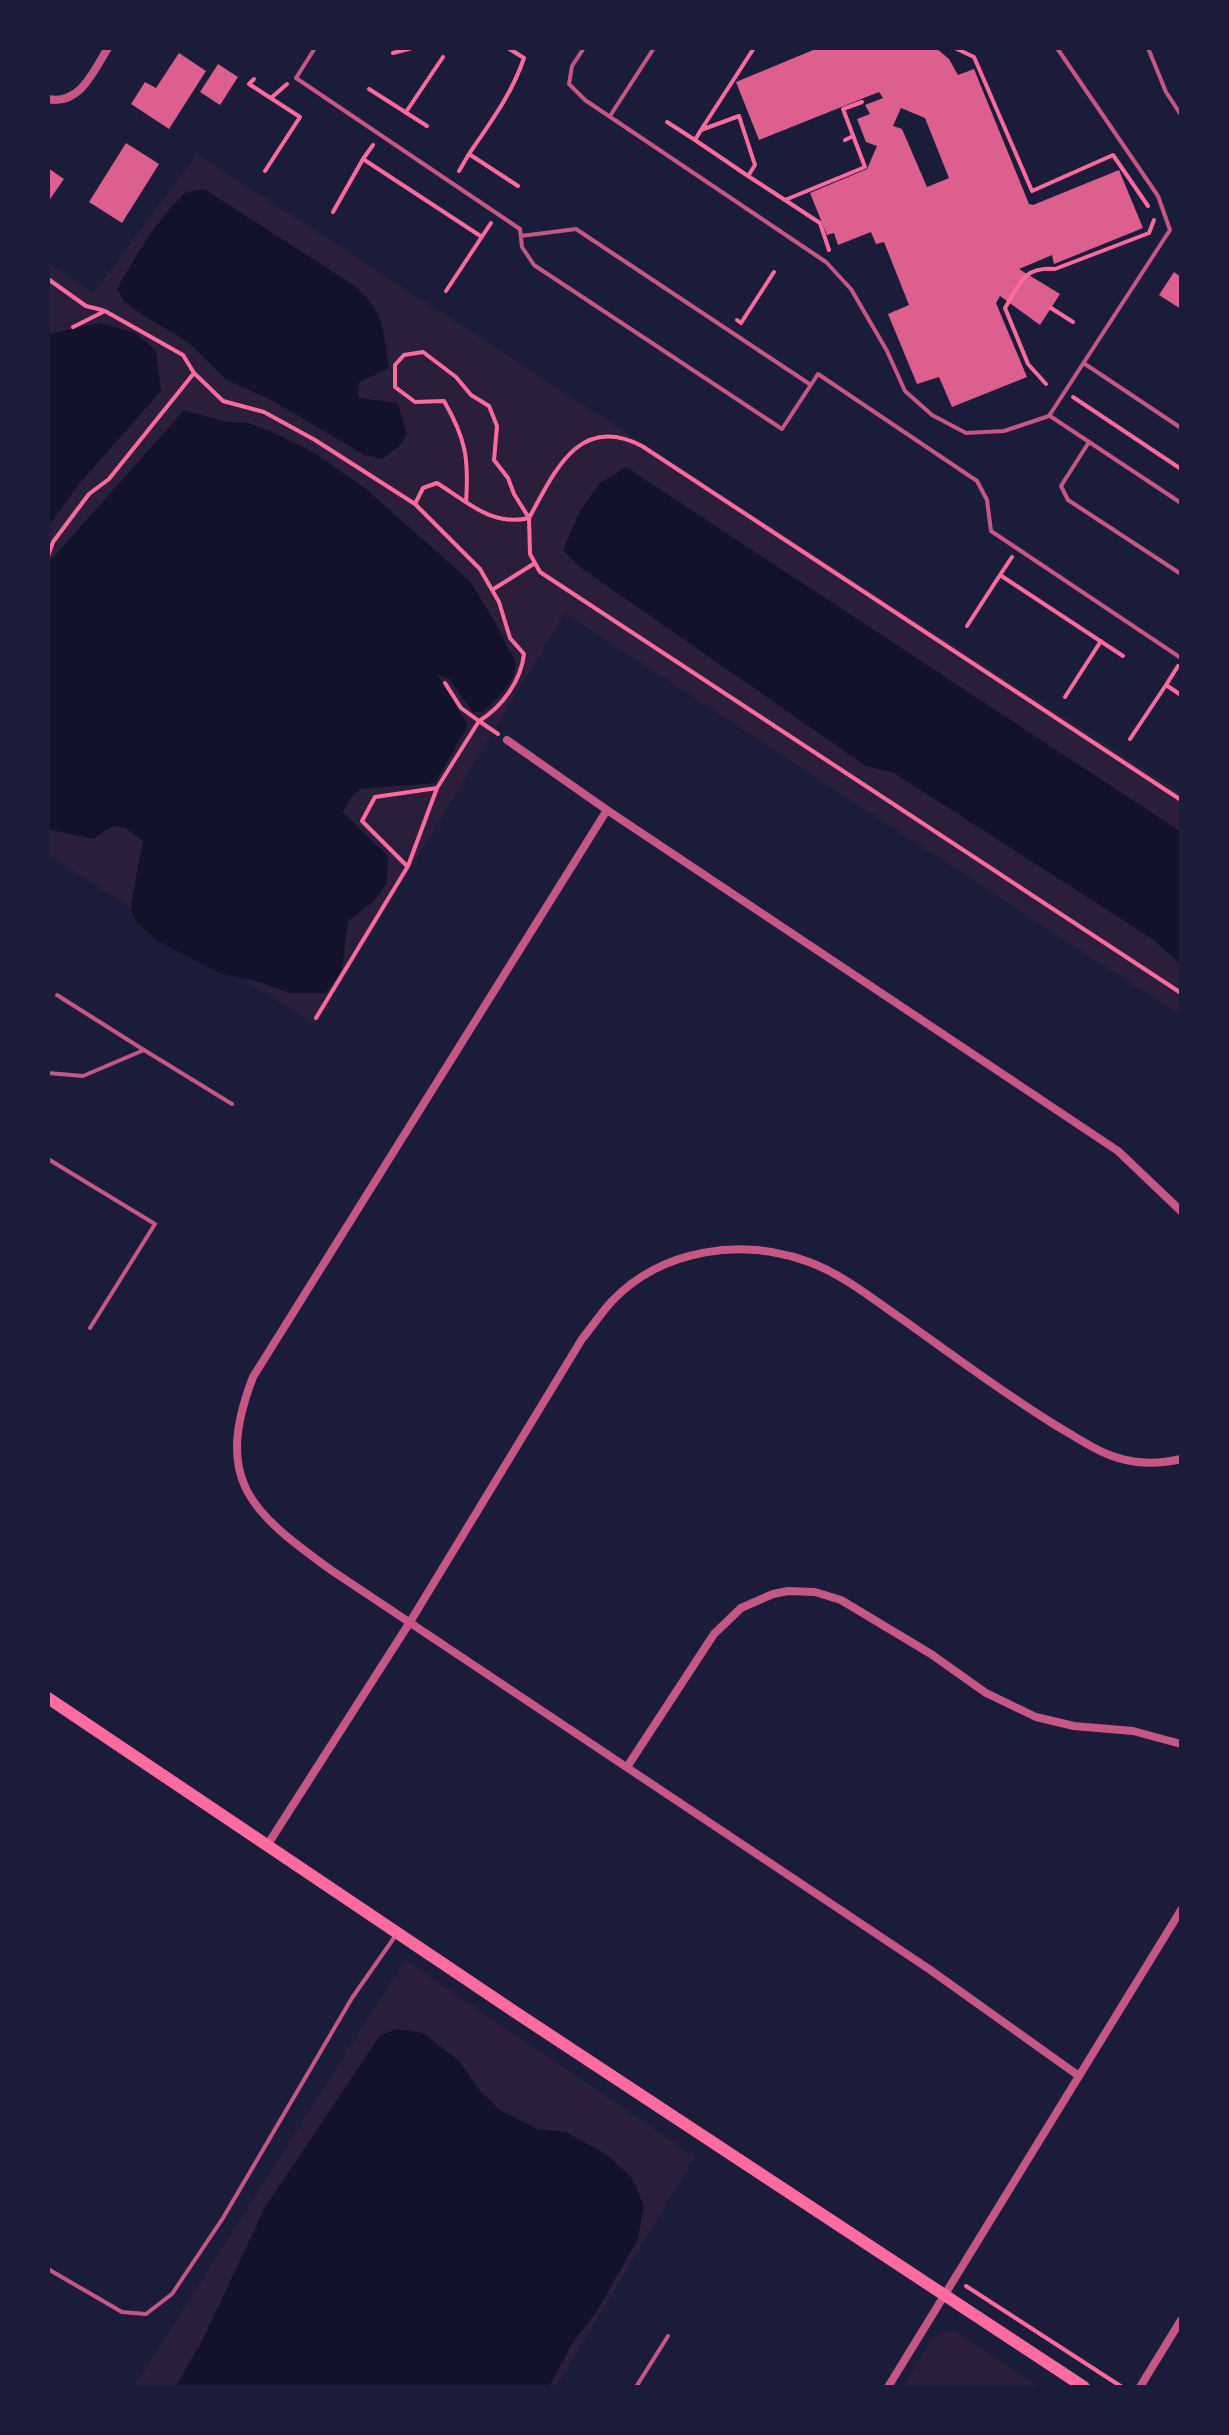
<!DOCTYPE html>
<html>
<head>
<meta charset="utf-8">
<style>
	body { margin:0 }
	#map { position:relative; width:1229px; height:2435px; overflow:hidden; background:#1b1b3a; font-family:"Alegreya Sans",sans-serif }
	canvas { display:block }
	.frame { position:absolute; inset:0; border:50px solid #1b1b3a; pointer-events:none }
</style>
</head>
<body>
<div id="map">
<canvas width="1229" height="2435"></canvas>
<div class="frame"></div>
</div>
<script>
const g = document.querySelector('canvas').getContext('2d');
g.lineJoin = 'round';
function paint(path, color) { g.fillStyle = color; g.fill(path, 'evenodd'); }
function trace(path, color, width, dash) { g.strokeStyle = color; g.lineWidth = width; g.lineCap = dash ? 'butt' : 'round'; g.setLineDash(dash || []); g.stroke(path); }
paint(new Path2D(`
	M 197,154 L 1181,793 L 1181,1016 L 565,613 L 316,1025 L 48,855 L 48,263 L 94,293 Z
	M 405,1960 L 695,2157 L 556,2387 L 134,2387 Z
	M 945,2331 L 957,2332 L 1039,2387 L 903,2387 L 933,2337 Z`), '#2a1e3b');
paint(new Path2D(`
	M 204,189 L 355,286 C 385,313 383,330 389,368 L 358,383 L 359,398 L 398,403 L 407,435 L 399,446 L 382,459 L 364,455 L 268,398 L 228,381 L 188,342 L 141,314 L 124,301 L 117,289 C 136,255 158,218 186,192 Z
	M 100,323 L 136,333 L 156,351 L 161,391 L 79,484 L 48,527 L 48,334 Z
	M 184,410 L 226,422 L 248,423 L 270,431 L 315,453 L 366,489 L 470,581 L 496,624 L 516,663 L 513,677 L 504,691 L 483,712 L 473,712 L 449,679 L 437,674 L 468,725 L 435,783 L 360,789 L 349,800 L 343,812 L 388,856 L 387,883 L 373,902 L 348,921 L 342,970 L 326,993 L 289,993 L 259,982 L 220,973 L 159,942 L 144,929 L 133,917 L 131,904 L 143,841 L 125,828 L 113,826 L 93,839 L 48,829 L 48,563 Z
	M 626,467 L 1181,832 L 1181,965 L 1154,940 L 894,773 L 866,766 L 577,565 L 563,550 L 580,511 L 599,484 Z
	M 398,2029 L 423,2033 L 459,2061 L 480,2091 L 500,2110 L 538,2129 L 566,2132 L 607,2155 L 632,2178 L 644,2206 L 638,2239 L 597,2311 L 572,2344 L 549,2387 L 175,2387 L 202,2341 L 265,2207 L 380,2035 Z`), '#12122b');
paint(new Path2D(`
	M 818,48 L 936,48 L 949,59 L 958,75 L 974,69 L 1029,204 L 1033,205 L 1119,170 L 1143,228 L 1054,264 L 1052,255 L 1019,269 L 1060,294 L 1040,325 L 1000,296 L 996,303 L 1027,377 L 952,407 L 939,377 L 917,384 L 888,314 L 909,305 L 884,242 L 876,244 L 871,232 L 838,245 L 834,233 L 827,235 L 810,193 L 867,169 L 877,146 L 866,142 L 857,119 L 870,114 L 865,105 L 883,98 L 879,92 L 759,140 L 736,82 ZM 901,108 L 925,118 L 949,178 L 927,187 L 902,129 L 893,126 Z
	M 179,53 L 206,71 L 169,129 L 131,104 L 145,82 L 156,88 Z
	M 218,64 L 238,77 L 220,105 L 200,92 Z
	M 126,143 L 159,164 L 122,223 L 89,202 Z
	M 48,168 L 64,179 L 48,202 Z
	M 1174,272 L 1181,277 L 1181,309 L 1159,295 Z`), '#dd5f8e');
trace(new Path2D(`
	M 508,48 L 524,58 C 512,94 490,123 469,154 L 518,186
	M 955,48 L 974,57 L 1032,191 L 1113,155 L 1148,206
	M 393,53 L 412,48
	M 254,79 L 249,84 L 300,117 L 265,171
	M 369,89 L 427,126
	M 271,98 L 287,84
	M 406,112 L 443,57
	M 667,122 L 695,140
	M 701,130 L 739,116 L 755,165 L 748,176 L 695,140 L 701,130 L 754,48
	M 845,140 L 853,136
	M 363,159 L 373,145
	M 459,171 L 469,154
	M 748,176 L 785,200
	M 333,212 L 363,159 L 482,237
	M 829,250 L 820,223 L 785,200 L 865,167 L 843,109 L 862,102
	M 48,279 L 86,306 L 102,310
	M 446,291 L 491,223
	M 1051,308 L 1073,322
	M 737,320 L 741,323 L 774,272
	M 73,327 L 105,311 L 183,355 L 194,373 L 223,401 L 264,412 L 315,440 L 415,504 L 480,569 L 499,602 L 510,638 L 524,654 C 521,681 502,707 479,721 L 498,734
	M 1046,384 L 1028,364 L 1005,308 C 1020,284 1023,266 1055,269 L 1149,233 L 1154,220
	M 1073,397 L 1181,469
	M 466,502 C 469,459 466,439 444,401 L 415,402 L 395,387 L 395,365 L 404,355 L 423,352 L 456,377 L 471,395 L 489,406 L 497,426 L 494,460 L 508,478 L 514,494 L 529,518 L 530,554 L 540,572 L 1181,993
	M 415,504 L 423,488 L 437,483 C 466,501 492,527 529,518 C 555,471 579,413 642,446 L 1181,800
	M 48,556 L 53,542 L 89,494 L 109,479 L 194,373
	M 1012,557 L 1000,575 L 1123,656
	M 492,590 L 535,563
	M 967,626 L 1000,575
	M 1178,666 L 1166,685 L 1181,695
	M 1065,697 L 1101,641
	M 1130,739 L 1166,685
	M 407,866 L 362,821 L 375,797 L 437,788
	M 316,1018 L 408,866 L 437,788 L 479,721 L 461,708 L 445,683
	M 966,2286 L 1122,2387`), '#ff6b9d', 4);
trace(new Path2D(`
	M 315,48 L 296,78 L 520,229 L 522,247 L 534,265 L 782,429 L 818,374 L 977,481 L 987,500 L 991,531 L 1181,658
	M 584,48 L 572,66 L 569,84 L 585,100 L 826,262 L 851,289 L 887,351 L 905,391 L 932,415 L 966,433 L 1004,431 L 1049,416 L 1170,230 L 1158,196 L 1057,48
	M 1148,48 L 1166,92 L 1181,115
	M 610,116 L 654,48
	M 521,236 L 576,229 L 811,385
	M 1085,364 L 1181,428
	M 1050,416 L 1181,503
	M 1089,442 L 1061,486 L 1068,500 L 1181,574
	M 57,995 L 144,1050
	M 48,1073 L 83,1076 L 144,1050 L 232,1104
	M 48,1159 L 155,1224 L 90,1328
	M 48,2269 L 122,2312 L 146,2314 L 172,2294 L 223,2218 L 352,1998 L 396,1935
	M 636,2387 L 668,2336`), '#c65784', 4);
trace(new Path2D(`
	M 48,99 C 80,106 94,70 108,48
	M 507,740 L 607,810 L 1118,1151 L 1181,1211
	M 607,810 L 253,1377 C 213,1481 251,1512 331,1570 L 929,1969 L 1079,2076
	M 627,1767 L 714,1634 L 741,1608 L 773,1594 L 788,1591 L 815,1592 L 841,1600 L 931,1654 L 986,1693 L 1036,1717 L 1074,1726 L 1133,1731 L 1181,1744
	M 268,1844 L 410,1622 L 582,1339 C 592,1327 601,1313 612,1301 C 662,1249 742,1237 809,1262 C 842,1274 873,1299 902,1319 C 951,1354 1000,1391 1052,1423 C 1097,1450 1125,1472 1181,1459
	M 888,2387 L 1181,1910
	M 1140,2387 L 1181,2320`), '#c65784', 8);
trace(new Path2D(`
	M 48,1698 L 515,2012 L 1084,2387`), '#ff6b9d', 12);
</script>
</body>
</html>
